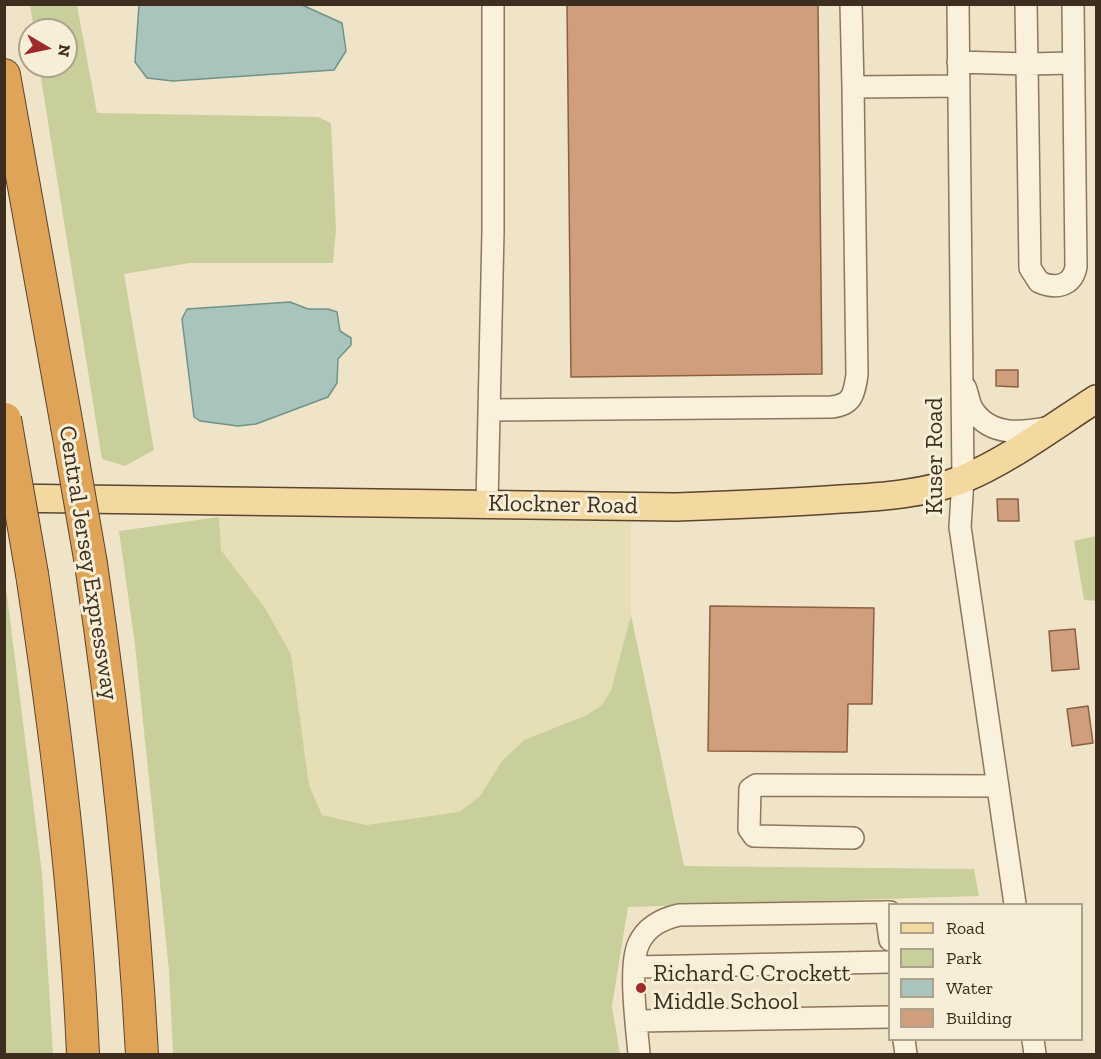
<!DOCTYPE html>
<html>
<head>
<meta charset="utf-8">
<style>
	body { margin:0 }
	#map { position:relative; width:1101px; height:1059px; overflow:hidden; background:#f0e4c8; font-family:"Zilla Slab",serif }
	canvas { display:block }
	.frame { position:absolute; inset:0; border:6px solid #3d2e20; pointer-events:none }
	.legend { position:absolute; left:888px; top:903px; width:195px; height:138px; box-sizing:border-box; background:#f7eed8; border:2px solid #ada18e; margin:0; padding:8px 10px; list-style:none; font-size:18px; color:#3d2e20 }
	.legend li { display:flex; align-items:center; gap:12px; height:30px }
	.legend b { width:30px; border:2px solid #ada18e }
	.north { position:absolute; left:18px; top:18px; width:60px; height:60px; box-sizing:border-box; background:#f7eed8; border:2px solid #ada18e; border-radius:50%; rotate:99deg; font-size:16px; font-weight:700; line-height:24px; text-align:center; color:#3d2e20 }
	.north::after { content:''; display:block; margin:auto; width:21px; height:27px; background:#9e2a2b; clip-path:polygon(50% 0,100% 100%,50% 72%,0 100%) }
</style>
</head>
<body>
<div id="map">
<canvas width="1101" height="1059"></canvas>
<div class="frame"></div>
<ul class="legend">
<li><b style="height:8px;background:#f3d9a0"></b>Road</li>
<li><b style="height:16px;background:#c9cf9b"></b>Park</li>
<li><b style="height:16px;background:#a9c4bc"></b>Water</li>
<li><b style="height:16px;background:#cf9f7d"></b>Building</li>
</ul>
<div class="north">N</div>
</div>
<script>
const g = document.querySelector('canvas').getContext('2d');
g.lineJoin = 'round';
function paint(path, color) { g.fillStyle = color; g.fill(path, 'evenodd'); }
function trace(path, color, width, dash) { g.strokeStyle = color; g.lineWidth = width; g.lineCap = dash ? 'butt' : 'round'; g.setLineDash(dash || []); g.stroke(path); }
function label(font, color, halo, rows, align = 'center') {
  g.font = font + ' "Zilla Slab",serif'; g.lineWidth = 6; g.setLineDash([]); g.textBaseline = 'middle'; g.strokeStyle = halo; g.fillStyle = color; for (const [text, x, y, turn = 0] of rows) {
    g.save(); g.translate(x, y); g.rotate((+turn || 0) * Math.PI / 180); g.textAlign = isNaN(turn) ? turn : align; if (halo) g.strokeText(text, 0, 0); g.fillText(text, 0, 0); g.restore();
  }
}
paint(new Path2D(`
	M 219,517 L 631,520 L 631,615 L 611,690 L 602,705 L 587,715 L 524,740 L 502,761 L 480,796 L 459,812 L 366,825 L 322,815 L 309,785 L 291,654 L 265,608 L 221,550 Z`), '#e6deb5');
paint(new Path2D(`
	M 30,5 L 77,5 L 97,113 L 318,117 L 331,123 L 336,229 L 333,263 L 190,263 L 124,274 L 154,450 L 125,466 L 102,459 L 39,66 L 66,66 L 66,30 L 34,30 Z
	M 219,517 L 221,550 L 265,608 L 291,654 L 309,785 L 322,815 L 366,825 L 459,812 L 480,796 L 502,761 L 524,740 L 587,715 L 602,705 L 611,690 L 631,615 L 684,866 L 974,869 L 979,896 L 628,907 L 612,1006 L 620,1054 L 173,1054 L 169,970 L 135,645 L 119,531 Z
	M 1096,536 L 1096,601 L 1084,600 L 1074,541 Z
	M 4,572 L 42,873 L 53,1054 L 5,1054 Z`), '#c9cf9b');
const water = new Path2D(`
	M 139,5 L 302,5 L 342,23 L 346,51 L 334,70 L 173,81 L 147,78 L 135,62 Z
	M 290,302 L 308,309 L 328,309 L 337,312 L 340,331 L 351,338 L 351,345 L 338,359 L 337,383 L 328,397 L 256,424 L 238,426 L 200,421 L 194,417 L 182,319 L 187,309 Z`);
paint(water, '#a9c4bc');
trace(water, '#6f938a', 1.5);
const building = new Path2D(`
	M 567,4 L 818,4 L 822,374 L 571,377 Z
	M 996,370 L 1018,370 L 1018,387 L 996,386 Z
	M 997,499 L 1018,499 L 1019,521 L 998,521 Z
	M 710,606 L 874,608 L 872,704 L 848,704 L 847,752 L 708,751 Z
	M 1075,629 L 1079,669 L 1052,671 L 1049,631 Z
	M 1088,706 L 1093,743 L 1072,746 L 1067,709 Z`);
paint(building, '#cf9f7d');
trace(building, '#8d5f41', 1.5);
const minor = new Path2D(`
	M 851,4 L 853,87 L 959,86
	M 958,4 L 963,479 L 960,527 L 1015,904
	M 1026,4 L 1027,64 L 1073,63
	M 958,62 L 1027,64 L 1030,268 L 1039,282 C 1055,289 1072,287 1076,267 L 1073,4
	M 965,387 C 968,394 969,404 973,410 C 991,437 1023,433 1051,427
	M 490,410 L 831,407 C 852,405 854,395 857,375 L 853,87
	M 487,504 L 493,231 L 493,4
	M 853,838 L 754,836 L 749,829 L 750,789 L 756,785 L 998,786
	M 886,912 L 890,940
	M 634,967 L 890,962
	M 637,1021 L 890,1017
	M 904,1040 L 906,1054
	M 1033,1040 L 1035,1054
	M 639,1054 C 637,1028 628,965 639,943 C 647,926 662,919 679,915 L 890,912`);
const major = new Path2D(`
	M 4,498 L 676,507 C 731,505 786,503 841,499 C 880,497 926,494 963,479 C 1009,460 1054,426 1096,399`);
const highway = new Path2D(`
	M 4,75 L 67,426
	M 91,564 C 115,727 133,890 142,1054
	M 32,574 C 56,733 76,893 83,1054`);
trace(minor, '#8d765c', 24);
trace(major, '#5b4430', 30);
trace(highway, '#5b4430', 34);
trace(minor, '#faf1dc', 21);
trace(major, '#f3d9a0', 27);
trace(highway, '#e0a458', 32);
const highwayBridge = new Path2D(`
	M 5,419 L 32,574
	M 67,426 L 91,564`);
trace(highwayBridge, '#5b4430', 34, []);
trace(highwayBridge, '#e0a458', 32);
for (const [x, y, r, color] of [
	[641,988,6,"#9e2a2b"]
]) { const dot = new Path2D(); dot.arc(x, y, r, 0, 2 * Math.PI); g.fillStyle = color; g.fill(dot); trace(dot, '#f7eed8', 2); }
label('24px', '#3d2e20', '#f7eed8', [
	["Kuser Road",935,456,-90],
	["Klockner Road",563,505,1],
	["Central Jersey Expressway",88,563,81]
]);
label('24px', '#3d2e20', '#f7eed8', [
	["Richard C Crockett",653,974],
	["Middle School",653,1002]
], 'left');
</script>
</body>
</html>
